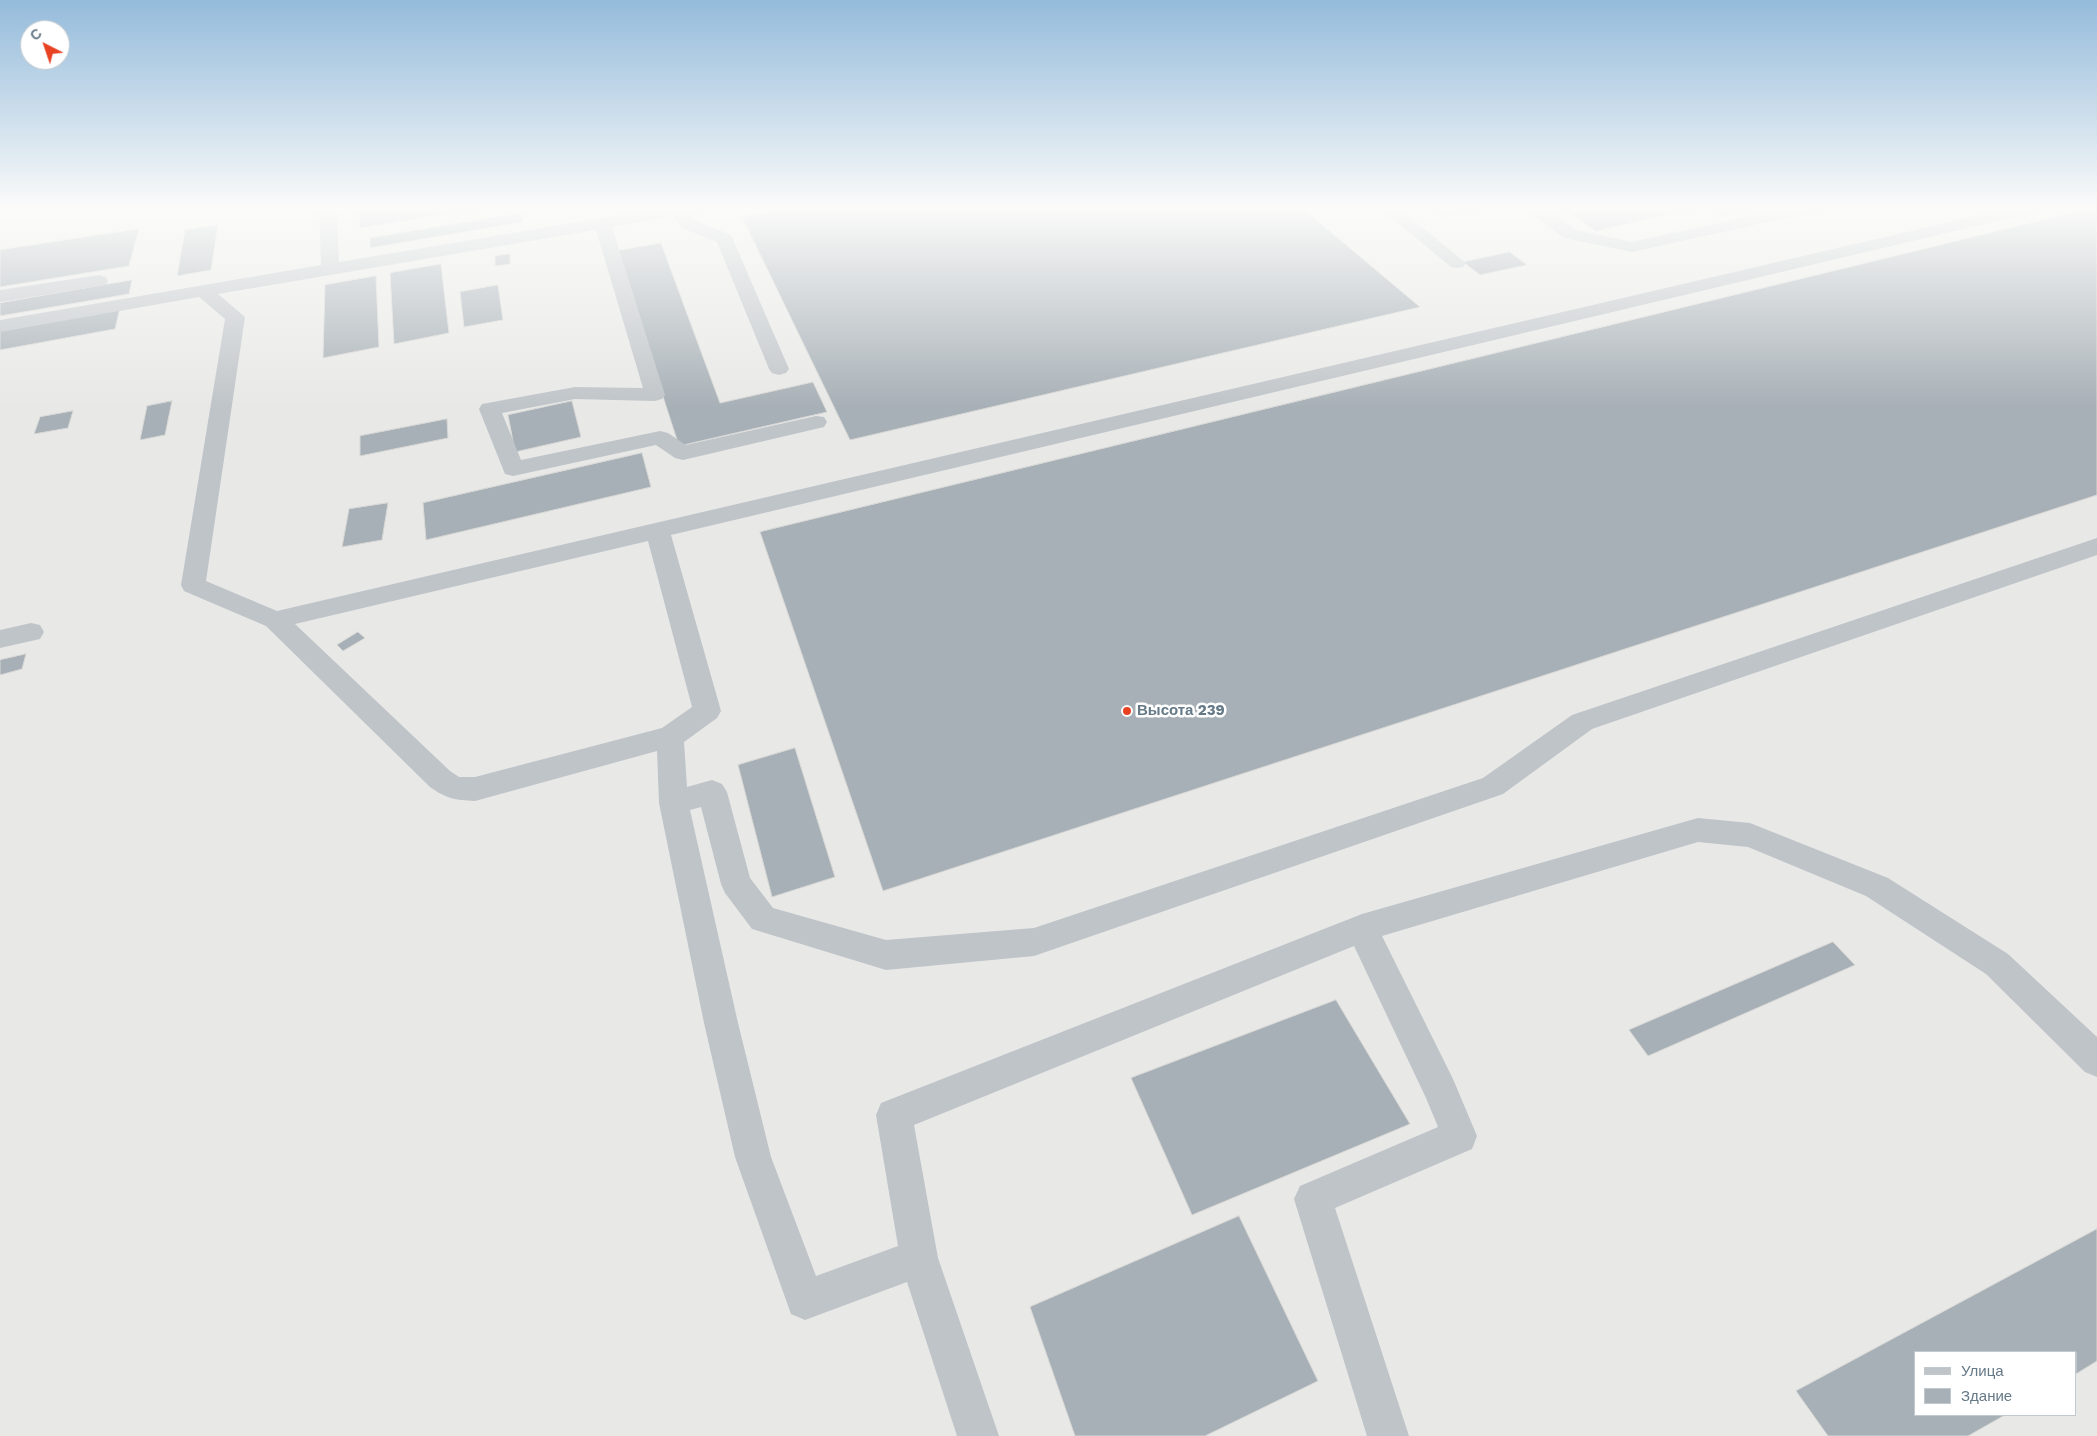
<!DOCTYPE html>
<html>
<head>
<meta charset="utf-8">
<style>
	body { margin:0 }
	#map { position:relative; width:2097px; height:1436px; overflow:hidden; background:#f7f7f4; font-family:"Work Sans",sans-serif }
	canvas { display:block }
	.legend { position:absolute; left:1914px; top:1351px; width:162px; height:65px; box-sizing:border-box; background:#fff; border:1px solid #c1c9cf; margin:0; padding:6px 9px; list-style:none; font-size:15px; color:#657986 }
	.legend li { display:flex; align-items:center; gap:10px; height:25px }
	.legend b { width:25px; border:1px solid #c1c9cf }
	.north { position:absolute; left:20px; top:20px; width:50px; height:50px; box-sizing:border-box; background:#fff; border:1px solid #c1c9cf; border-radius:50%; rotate:319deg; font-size:14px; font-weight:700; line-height:20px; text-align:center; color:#657986 }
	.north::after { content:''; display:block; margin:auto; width:18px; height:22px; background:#e84223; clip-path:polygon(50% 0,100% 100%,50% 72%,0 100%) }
</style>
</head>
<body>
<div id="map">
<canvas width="2097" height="1436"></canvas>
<ul class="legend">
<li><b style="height:6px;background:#bfc4c8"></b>Улица</li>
<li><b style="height:14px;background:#a7b0b6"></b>Здание</li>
</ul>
<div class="north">С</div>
</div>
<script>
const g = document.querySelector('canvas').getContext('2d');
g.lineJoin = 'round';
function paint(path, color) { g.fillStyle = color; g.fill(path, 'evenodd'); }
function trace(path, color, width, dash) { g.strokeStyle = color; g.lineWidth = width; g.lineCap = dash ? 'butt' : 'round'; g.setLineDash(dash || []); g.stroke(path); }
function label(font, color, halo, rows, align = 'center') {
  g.font = font + ' "Work Sans",sans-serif'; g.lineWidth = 5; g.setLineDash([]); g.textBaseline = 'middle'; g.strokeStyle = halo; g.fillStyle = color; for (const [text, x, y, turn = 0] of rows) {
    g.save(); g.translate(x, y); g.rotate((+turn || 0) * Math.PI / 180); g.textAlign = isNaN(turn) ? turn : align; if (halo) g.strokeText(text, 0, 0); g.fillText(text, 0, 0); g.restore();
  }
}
paint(new Path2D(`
	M 0,207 L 2097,207 L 2097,1436 L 0,1436 ZM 1916,1352 L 2076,1352 L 2076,1415 L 1916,1415 Z`), '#e8e8e7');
const building = new Path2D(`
	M 360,207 L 488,207 L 360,228 Z
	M 802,207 L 1301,207 L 1420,307 L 850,440 L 742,217 Z
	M 1433,207 L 1490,207 L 1445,216 Z
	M 1561,207 L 1701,207 L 1596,231 Z
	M 1707,207 L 1762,207 L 1722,216 Z
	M 2097,207 L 2097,495 L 883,891 L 760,532 Z
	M 521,213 L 523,222 L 370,248 L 370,238 Z
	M 218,225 L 211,270 L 177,276 L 185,230 Z
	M 139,229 L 129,266 L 0,287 L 0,250 Z
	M 661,243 L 720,403 L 813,382 L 827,412 L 679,446 L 616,251 Z
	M 1510,252 L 1527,265 L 1480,275 L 1463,262 Z
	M 510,254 L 510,264 L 495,266 L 495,256 Z
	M 441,264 L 449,333 L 394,344 L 390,273 Z
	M 376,276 L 379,347 L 323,358 L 325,285 Z
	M 132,280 L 129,294 L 0,316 L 0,303 Z
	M 498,285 L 503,320 L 464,327 L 460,292 Z
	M 120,308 L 115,329 L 0,350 L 0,330 Z
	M 172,401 L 165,435 L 140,440 L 147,406 Z
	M 572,401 L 581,437 L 515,452 L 508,415 Z
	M 73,411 L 68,428 L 34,434 L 40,417 Z
	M 447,419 L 448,438 L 360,456 L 360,436 Z
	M 642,453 L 651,487 L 426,540 L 423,503 Z
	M 388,503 L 382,540 L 342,547 L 349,509 Z
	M 358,632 L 365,638 L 343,651 L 337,645 Z
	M 26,654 L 22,669 L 0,675 L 0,660 Z
	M 795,748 L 835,877 L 772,897 L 738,765 Z
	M 1833,942 L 1855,965 L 1648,1056 L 1629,1030 Z
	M 1336,1000 L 1410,1124 L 1192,1215 L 1131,1078 Z
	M 1239,1216 L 1318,1381 L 1205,1436 L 1075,1436 L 1030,1307 Z
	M 2097,1229 L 2097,1361 L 2076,1374 L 2076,1352 L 1916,1352 L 1916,1415 L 2005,1415 L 1968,1436 L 1828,1436 L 1796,1391 Z`);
paint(building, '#a7b0b6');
trace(building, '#d8d8d6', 1);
paint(new Path2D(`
	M 319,207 L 336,207 L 339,262 L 668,207 L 705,207 L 703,211 L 690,213 L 694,220 L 731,235 L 789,369 L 786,373 L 779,375 L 772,373 L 769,369 L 717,242 L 682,228 L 674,216 L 612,227 L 665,395 L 662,399 L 655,401 L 575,399 L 502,413 L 521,460 L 660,431 L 668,433 L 686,445 L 816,416 L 824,417 L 827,422 L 824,427 L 683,460 L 675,458 L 656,445 L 513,476 L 505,474 L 479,409 L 482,404 L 575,387 L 643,388 L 596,230 L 218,294 L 245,317 L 206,581 L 277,611 L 2014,207 L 2043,207 L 2041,211 L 2035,212 L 671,535 L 721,711 L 717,718 L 684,742 L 687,787 L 712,780 L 722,784 L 727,792 L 750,878 L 773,908 L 886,940 L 1034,928 L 1483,778 L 1572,715 L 2097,538 L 2097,555 L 1592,729 L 1503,794 L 1034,956 L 886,970 L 752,929 L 725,893 L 721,884 L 701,807 L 690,810 L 738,1023 L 771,1157 L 816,1276 L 898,1246 L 876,1115 L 881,1103 L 1362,914 L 1698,818 L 1750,823 L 1888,878 L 2008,954 L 2097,1037 L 2097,1077 L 2085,1072 L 1986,974 L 1866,896 L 1748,847 L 1698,842 L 1382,936 L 1453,1079 L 1477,1136 L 1472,1149 L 1335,1208 L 1409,1436 L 1367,1436 L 1294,1199 L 1300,1186 L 1438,1127 L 1426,1098 L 1354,946 L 914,1125 L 938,1258 L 999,1436 L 957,1436 L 907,1282 L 805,1320 L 791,1314 L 735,1157 L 704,1023 L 659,803 L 657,751 L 475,801 C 455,800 447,799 430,787 L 266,626 L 184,591 L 181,585 L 225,319 L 199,297 L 0,332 L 0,320 L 321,265 ZM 648,541 L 692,707 L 662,728 L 475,777 L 459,777 L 450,771 L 295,624 Z
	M 1379,207 L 1397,207 L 1466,263 L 1463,267 L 1457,268 L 1451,267 Z
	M 1526,207 L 1545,207 L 1576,230 L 1632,242 L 1791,207 L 1822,207 L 1819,211 L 1813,212 L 1632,252 L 1564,238 L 1528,211 Z
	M 99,275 L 106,277 L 108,281 L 106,285 L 0,302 L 0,290 Z
	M 31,623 L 40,625 L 44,632 L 40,639 L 0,648 L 0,630 Z`), '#bfc4c8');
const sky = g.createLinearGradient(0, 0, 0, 408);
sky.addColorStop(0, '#94bbdb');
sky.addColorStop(0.51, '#fbfbfa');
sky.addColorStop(1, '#fbfbfa00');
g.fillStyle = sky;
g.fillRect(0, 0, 2097, 408);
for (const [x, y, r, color] of [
	[1127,711,5,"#e84223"]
]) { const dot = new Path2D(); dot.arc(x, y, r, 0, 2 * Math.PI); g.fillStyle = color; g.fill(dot); trace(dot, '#fff', 2); }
label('bold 15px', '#657986', '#fff', [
	["Высота 239",1137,711]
], 'left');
</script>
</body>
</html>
